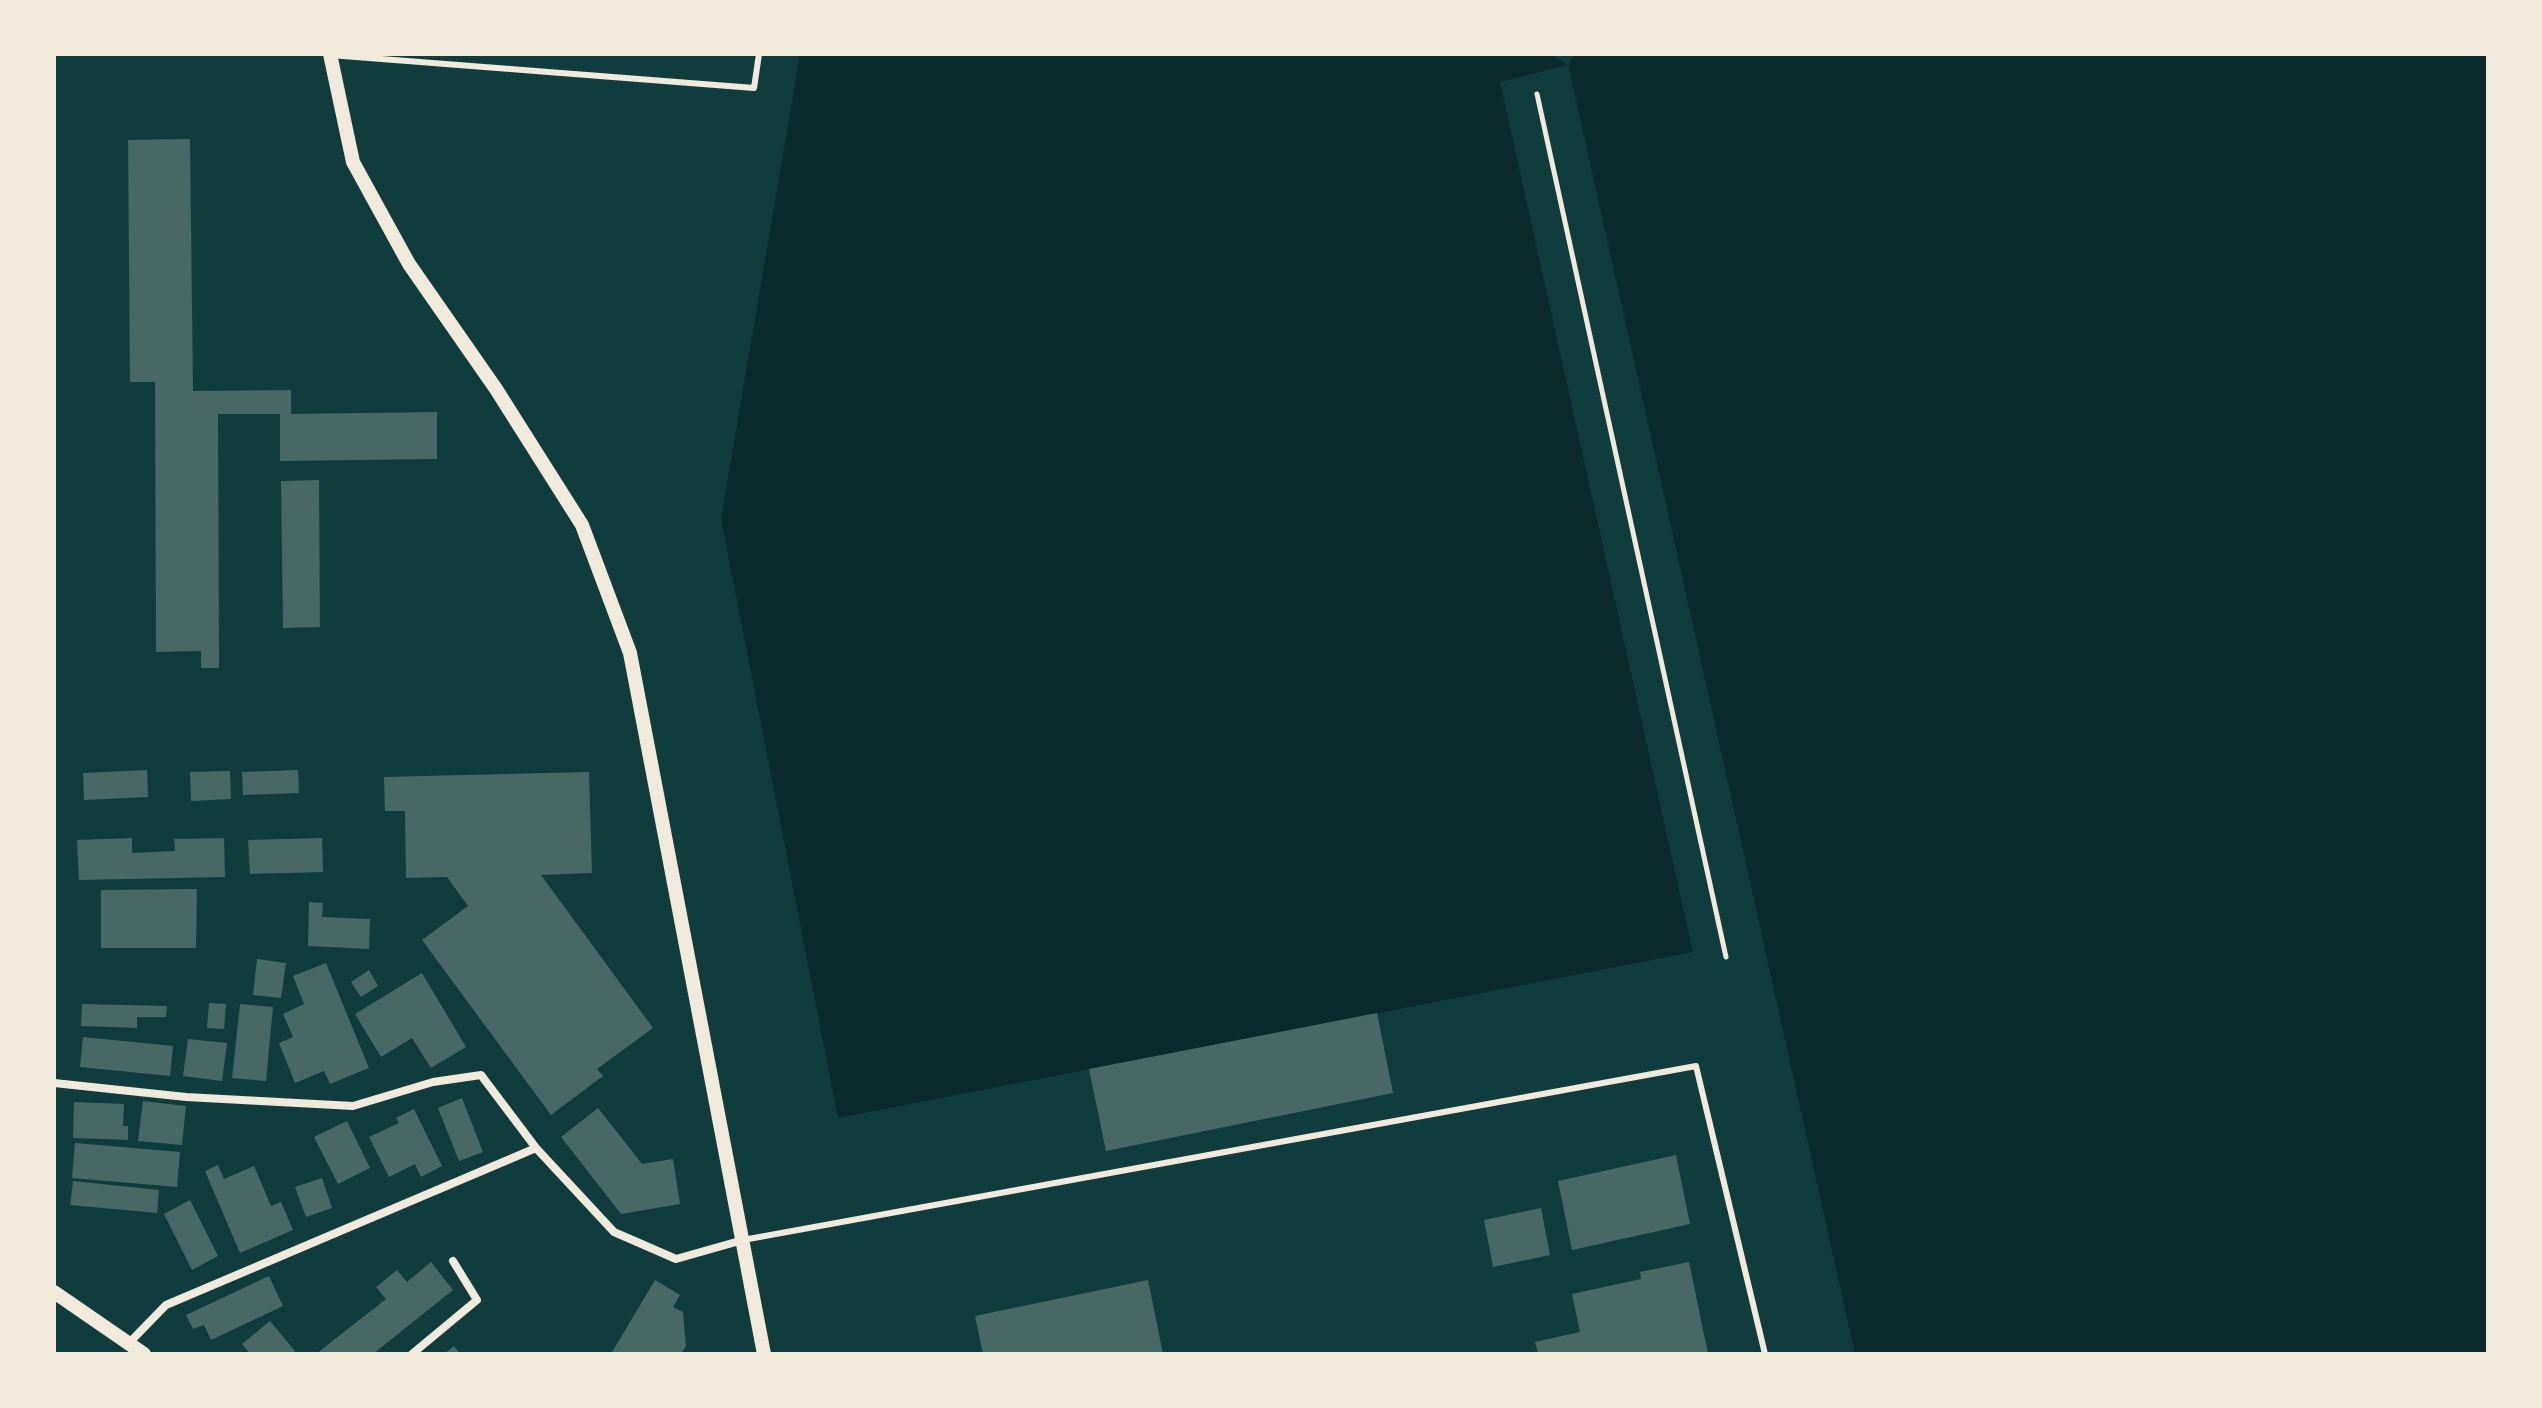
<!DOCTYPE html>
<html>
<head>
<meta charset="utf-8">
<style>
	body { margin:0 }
	#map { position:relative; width:2542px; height:1408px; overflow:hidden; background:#0f3d3e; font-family:"Varela Round",sans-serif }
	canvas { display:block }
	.frame { position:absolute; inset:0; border:56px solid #f1e9da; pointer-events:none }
</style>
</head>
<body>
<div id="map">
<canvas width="2542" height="1408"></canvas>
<div class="frame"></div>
</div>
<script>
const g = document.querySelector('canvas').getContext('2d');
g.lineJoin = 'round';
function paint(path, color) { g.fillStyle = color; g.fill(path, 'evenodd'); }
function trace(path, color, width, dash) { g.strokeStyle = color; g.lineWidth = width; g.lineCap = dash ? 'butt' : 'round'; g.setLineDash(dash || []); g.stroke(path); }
paint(new Path2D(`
	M 800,54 L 2488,54 L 2488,1354 L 1855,1354 L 1568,65 L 1501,83 L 1693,952 L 838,1118 L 721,519 Z`), '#0a2a2b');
paint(new Path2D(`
	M 1552,54 L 1575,54 L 1568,65 L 1764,945 L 1760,945 L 1565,69 L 1505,85 L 1697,952 L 1693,952 L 1500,82 L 1567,65 Z`), '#0f3d3e');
paint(new Path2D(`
	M 190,139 L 193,391 L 291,390 L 291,414 L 437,412 L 437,459 L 280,461 L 280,414 L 218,414 L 219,668 L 201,668 L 201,651 L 156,652 L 155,382 L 130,382 L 128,140 Z
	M 319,480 L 320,627 L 283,628 L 281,481 Z
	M 147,770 L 148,797 L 84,800 L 83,773 Z
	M 298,770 L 299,793 L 243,795 L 242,772 Z
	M 230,771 L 231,799 L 191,801 L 190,772 Z
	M 589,772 L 592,873 L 541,875 L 653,1028 L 597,1069 L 603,1076 L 551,1115 L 422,940 L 468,906 L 447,877 L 406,878 L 405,811 L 385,811 L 384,777 Z
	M 132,838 L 132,853 L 175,851 L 174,839 L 224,838 L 225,877 L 79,880 L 77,840 Z
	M 322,838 L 323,872 L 250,874 L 248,840 Z
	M 197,889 L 196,948 L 101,948 L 101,890 Z
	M 309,902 L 323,903 L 322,917 L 370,919 L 369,949 L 308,946 Z
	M 257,959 L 286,963 L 281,998 L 253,995 Z
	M 326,963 L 369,1068 L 330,1084 L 324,1071 L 295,1083 L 279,1043 L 293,1037 L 283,1014 L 304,1004 L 293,976 Z
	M 369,970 L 378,986 L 361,997 L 351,982 Z
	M 422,973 L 466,1047 L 431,1068 L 412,1038 L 381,1057 L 355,1014 Z
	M 209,1003 L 226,1004 L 224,1029 L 207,1028 Z
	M 82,1004 L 167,1006 L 166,1017 L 137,1017 L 137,1028 L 81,1026 Z
	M 240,1004 L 273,1007 L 266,1081 L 232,1078 Z
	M 1377,1013 L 1393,1093 L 1106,1151 L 1089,1069 Z
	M 83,1037 L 173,1046 L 170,1076 L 80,1067 Z
	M 188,1039 L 227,1043 L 222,1081 L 183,1076 Z
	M 462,1098 L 483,1152 L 459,1161 L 438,1108 Z
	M 143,1101 L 186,1106 L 182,1145 L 138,1141 Z
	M 74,1102 L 124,1104 L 123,1126 L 128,1126 L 128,1140 L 73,1138 Z
	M 598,1108 L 642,1164 L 673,1159 L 680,1204 L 621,1214 L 561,1137 Z
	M 414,1109 L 442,1166 L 421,1177 L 415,1164 L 389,1177 L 369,1137 L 399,1123 L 396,1118 Z
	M 347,1121 L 370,1168 L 338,1184 L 314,1137 Z
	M 75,1143 L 180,1152 L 177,1187 L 72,1178 Z
	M 1676,1155 L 1690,1224 L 1572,1250 L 1558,1181 Z
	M 218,1165 L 224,1179 L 254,1166 L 271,1206 L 281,1202 L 293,1230 L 240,1253 L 205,1171 Z
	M 322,1178 L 332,1208 L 306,1217 L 295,1187 Z
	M 73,1181 L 159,1190 L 157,1213 L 70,1205 Z
	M 190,1200 L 218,1256 L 192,1270 L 164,1214 Z
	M 1541,1208 L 1550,1255 L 1493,1267 L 1484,1220 Z
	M 431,1262 L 453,1290 L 373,1354 L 316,1354 L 386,1299 L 376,1287 L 397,1270 L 407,1282 Z
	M 1689,1262 L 1708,1354 L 1538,1354 L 1535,1342 L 1580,1332 L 1572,1294 L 1641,1279 L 1640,1272 Z
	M 269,1276 L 283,1306 L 211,1340 L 204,1325 L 193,1329 L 186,1315 Z
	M 655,1280 L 680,1295 L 673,1307 L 683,1312 L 686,1346 L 681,1354 L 611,1354 Z
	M 1148,1280 L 1163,1354 L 983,1354 L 975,1316 Z
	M 270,1321 L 295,1351 L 292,1354 L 250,1354 L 242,1344 Z
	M 454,1346 L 460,1354 L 444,1354 Z`), '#486865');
trace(new Path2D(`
	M 1537,94 L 1726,957`), '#f1e9da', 5);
trace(new Path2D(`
	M 330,55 L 754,88 L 759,54
	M 743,1240 L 1696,1066 L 1765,1354`), '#f1e9da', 6);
trace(new Path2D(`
	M 54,1083 L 186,1097 L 353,1106 L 433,1082 L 481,1075 L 536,1148 L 614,1232 L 676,1259 L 743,1240
	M 129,1343 L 166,1305 L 536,1148
	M 412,1354 L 477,1300 L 453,1261`), '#f1e9da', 8);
trace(new Path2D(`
	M 330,54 L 353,162 L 409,264 L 496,389 L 582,525 L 630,653 L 764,1354
	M 54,1292 L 144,1354`), '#f1e9da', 14);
</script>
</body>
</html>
